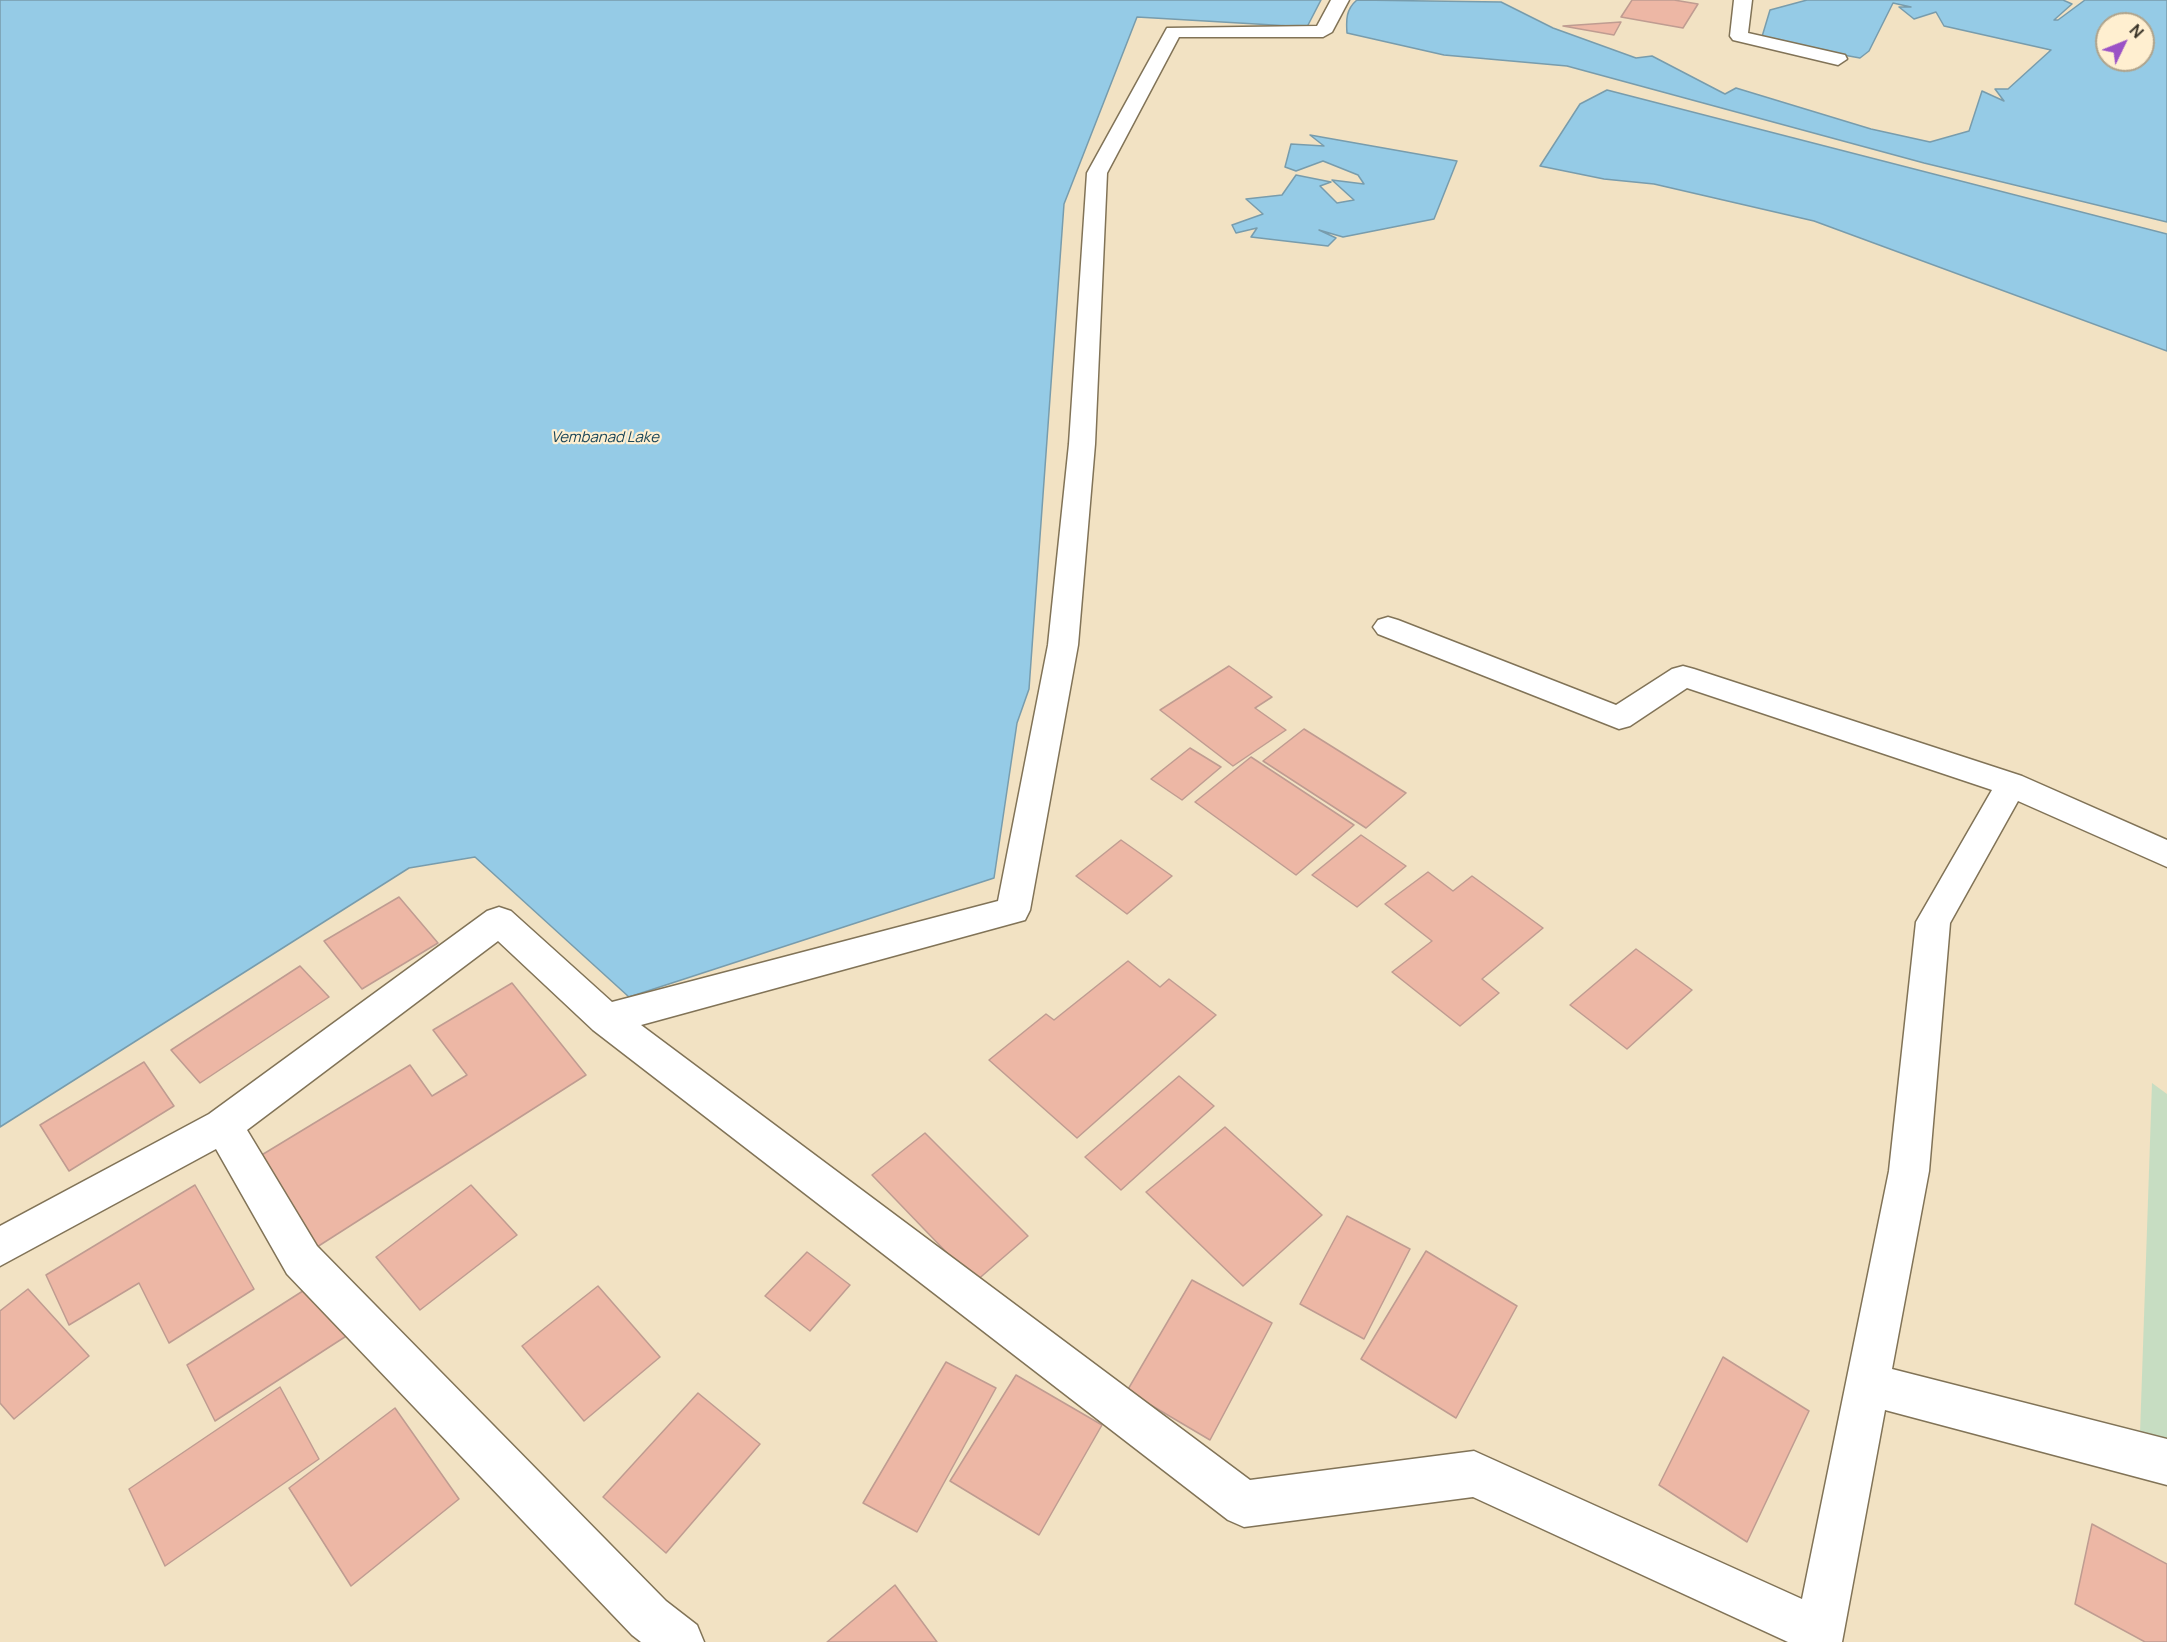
<!DOCTYPE html>
<html>
<head>
<meta charset="utf-8">
<style>
	body { margin:0 }
	#map { position:relative; width:2167px; height:1642px; overflow:hidden; background:#f2e2c3; font-family:Manrope,sans-serif }
	canvas { display:block }
	.north { position:absolute; left:2095px; top:12px; width:60px; height:60px; box-sizing:border-box; background:#ffefd0; border:2px solid #afa38b; border-radius:50%; rotate:47deg; font-size:16px; font-weight:700; line-height:24px; text-align:center; color:#363024 }
	.north::after { content:''; display:block; margin:auto; width:21px; height:27px; background:#9b52c6; clip-path:polygon(50% 0,100% 100%,50% 72%,0 100%) }
</style>
</head>
<body>
<div id="map">
<canvas width="2167" height="1642"></canvas>
<div class="north">N</div>
</div>
<script>
const g = document.querySelector('canvas').getContext('2d');
g.lineJoin = 'round';
function paint(path, color) { g.fillStyle = color; g.fill(path, 'evenodd'); }
function trace(path, color, width, dash) { g.strokeStyle = color; g.lineWidth = width; g.lineCap = dash ? 'butt' : 'round'; g.setLineDash(dash || []); g.stroke(path); }
function label(font, color, halo, rows, align = 'center') {
  g.font = font + ' Manrope,sans-serif'; g.lineWidth = 4.5; g.setLineDash([]); g.textBaseline = 'middle'; g.strokeStyle = halo; g.fillStyle = color; for (const [text, x, y, turn = 0] of rows) {
    g.save(); g.translate(x, y); g.rotate((+turn || 0) * Math.PI / 180); g.textAlign = isNaN(turn) ? turn : align; if (halo) g.strokeText(text, 0, 0); g.fillText(text, 0, 0); g.restore();
  }
}
paint(new Path2D(`
	M 2152,1083 L 2167,1094 L 2167,1438 L 2140,1434 Z`), '#c7ddc2');
const water = new Path2D(`
	M 0,0 L 1321,0 L 1307,27 L 1137,17 L 1064,204 L 1029,689 L 1017,723 L 994,878 L 629,997 L 475,857 L 409,868 L 0,1127 Z
	M 1357,0 L 1501,2 L 1553,28 L 1636,58 L 1652,56 L 1725,94 L 1736,88 L 1871,129 L 1930,142 L 1969,131 L 1982,91 L 2004,101 L 1995,89 L 2008,89 L 2051,50 L 1944,26 L 1936,12 L 1914,19 L 1899,7 L 1911,7 L 1893,3 L 1869,51 L 1860,58 L 1761,40 L 1770,10 L 1807,0 L 2063,0 L 2072,4 L 2054,20 L 2058,20 L 2085,0 L 2167,0 L 2167,222 L 1924,163 L 1567,66 L 1444,55 L 1347,33 C 1346,20 1346,9 1357,0 ZM 2107,24 L 2143,24 L 2143,60 L 2107,60 Z
	M 1607,90 L 2167,234 L 2167,351 L 1814,221 L 1654,184 L 1604,179 L 1540,166 L 1580,104 Z
	M 1310,135 L 1457,161 L 1434,219 L 1343,237 L 1319,230 L 1336,238 L 1328,246 L 1251,237 L 1257,228 L 1236,233 L 1232,225 L 1263,214 L 1246,199 L 1282,195 L 1296,175 L 1331,182 L 1320,186 L 1337,203 L 1354,200 L 1332,180 L 1364,184 L 1358,175 L 1323,161 L 1296,171 L 1285,167 L 1291,144 L 1324,146 Z`);
paint(water, '#95cbe6');
trace(water, '#789cac', 1.5);
const building = new Path2D(`
	M 1632,0 L 1674,0 L 1698,4 L 1683,28 L 1621,17 Z
	M 1621,22 L 1614,35 L 1563,26 Z
	M 1229,666 L 1272,697 L 1255,708 L 1286,730 L 1233,766 L 1160,710 Z
	M 1304,729 L 1406,793 L 1366,828 L 1263,761 Z
	M 1190,748 L 1221,767 L 1182,800 L 1151,779 Z
	M 1251,757 L 1354,825 L 1296,875 L 1195,802 Z
	M 1361,835 L 1406,866 L 1357,907 L 1312,875 Z
	M 1121,840 L 1172,876 L 1127,914 L 1076,876 Z
	M 1428,872 L 1453,891 L 1472,876 L 1543,928 L 1482,979 L 1499,993 L 1460,1026 L 1392,972 L 1432,941 L 1385,904 Z
	M 399,897 L 438,943 L 362,989 L 324,941 Z
	M 1636,949 L 1692,990 L 1627,1049 L 1570,1005 Z
	M 1128,961 L 1160,987 L 1169,979 L 1216,1015 L 1077,1138 L 989,1060 L 1046,1014 L 1054,1020 Z
	M 300,966 L 329,997 L 200,1083 L 171,1050 Z
	M 512,983 L 586,1075 L 317,1247 L 260,1156 L 410,1065 L 432,1096 L 467,1075 L 433,1030 Z
	M 144,1062 L 174,1106 L 69,1171 L 40,1125 Z
	M 1179,1076 L 1214,1106 L 1121,1190 L 1085,1157 Z
	M 1225,1127 L 1322,1215 L 1243,1286 L 1146,1192 Z
	M 925,1133 L 1028,1236 L 975,1282 L 872,1175 Z
	M 195,1185 L 254,1289 L 169,1343 L 139,1283 L 69,1325 L 46,1275 Z
	M 471,1185 L 517,1235 L 420,1310 L 376,1257 Z
	M 1347,1216 L 1410,1249 L 1364,1339 L 1300,1304 Z
	M 1426,1251 L 1517,1306 L 1456,1418 L 1361,1359 Z
	M 807,1252 L 850,1285 L 810,1331 L 765,1296 Z
	M 320,1280 L 351,1333 L 215,1421 L 187,1365 Z
	M 1192,1280 L 1272,1323 L 1210,1440 L 1127,1391 Z
	M 598,1286 L 660,1357 L 584,1421 L 522,1346 Z
	M 28,1289 L 89,1356 L 14,1419 L 0,1403 L 0,1311 Z
	M 1723,1357 L 1809,1411 L 1747,1542 L 1659,1485 Z
	M 946,1362 L 996,1388 L 917,1532 L 863,1503 Z
	M 1016,1375 L 1102,1425 L 1039,1535 L 950,1481 Z
	M 280,1387 L 319,1459 L 165,1566 L 129,1489 Z
	M 698,1393 L 760,1444 L 666,1553 L 603,1497 Z
	M 395,1408 L 459,1499 L 351,1586 L 289,1488 Z
	M 2092,1524 L 2167,1564 L 2167,1642 L 2145,1642 L 2075,1604 Z
	M 895,1585 L 937,1642 L 827,1642 Z`);
paint(building, '#edb7a5');
trace(building, '#bf9c91', 1.5);
const minor = new Path2D(`
	M 1331,0 L 1349,0 L 1332,32 L 1323,37 L 1179,37 L 1107,173 L 1095,444 L 1078,645 L 1030,910 L 1025,920 L 641,1025 L 1250,1480 L 1474,1451 L 1802,1599 L 1889,1171 L 1916,922 L 1992,790 L 1687,688 L 1630,726 L 1619,729 L 1378,634 L 1373,627 L 1378,620 L 1388,617 L 1398,620 L 1616,705 L 1672,669 L 1683,666 L 1694,669 L 2022,776 L 2167,840 L 2167,867 L 2018,801 L 1950,923 L 1929,1171 L 1892,1369 L 2167,1439 L 2167,1485 L 1885,1410 L 1842,1642 L 1788,1642 L 1473,1497 L 1244,1527 L 1228,1520 L 593,1030 L 498,941 L 247,1130 L 317,1246 L 666,1601 L 697,1625 L 704,1642 L 641,1642 L 632,1635 L 287,1274 L 216,1149 L 0,1266 L 0,1226 L 209,1114 L 487,911 L 499,907 L 511,911 L 612,1002 L 998,901 L 1048,645 L 1069,444 L 1087,173 L 1167,28 L 1317,26 Z
	M 1734,0 L 1752,0 L 1748,33 L 1845,55 L 1847,59 L 1838,65 L 1733,40 L 1730,36 Z`);
trace(minor, '#817357', 3);
paint(minor, '#fff');
label('italic 15px', '#1a4659', '#ffefd0', [
	["Vembanad Lake",605,438]
]);
</script>
</body>
</html>
